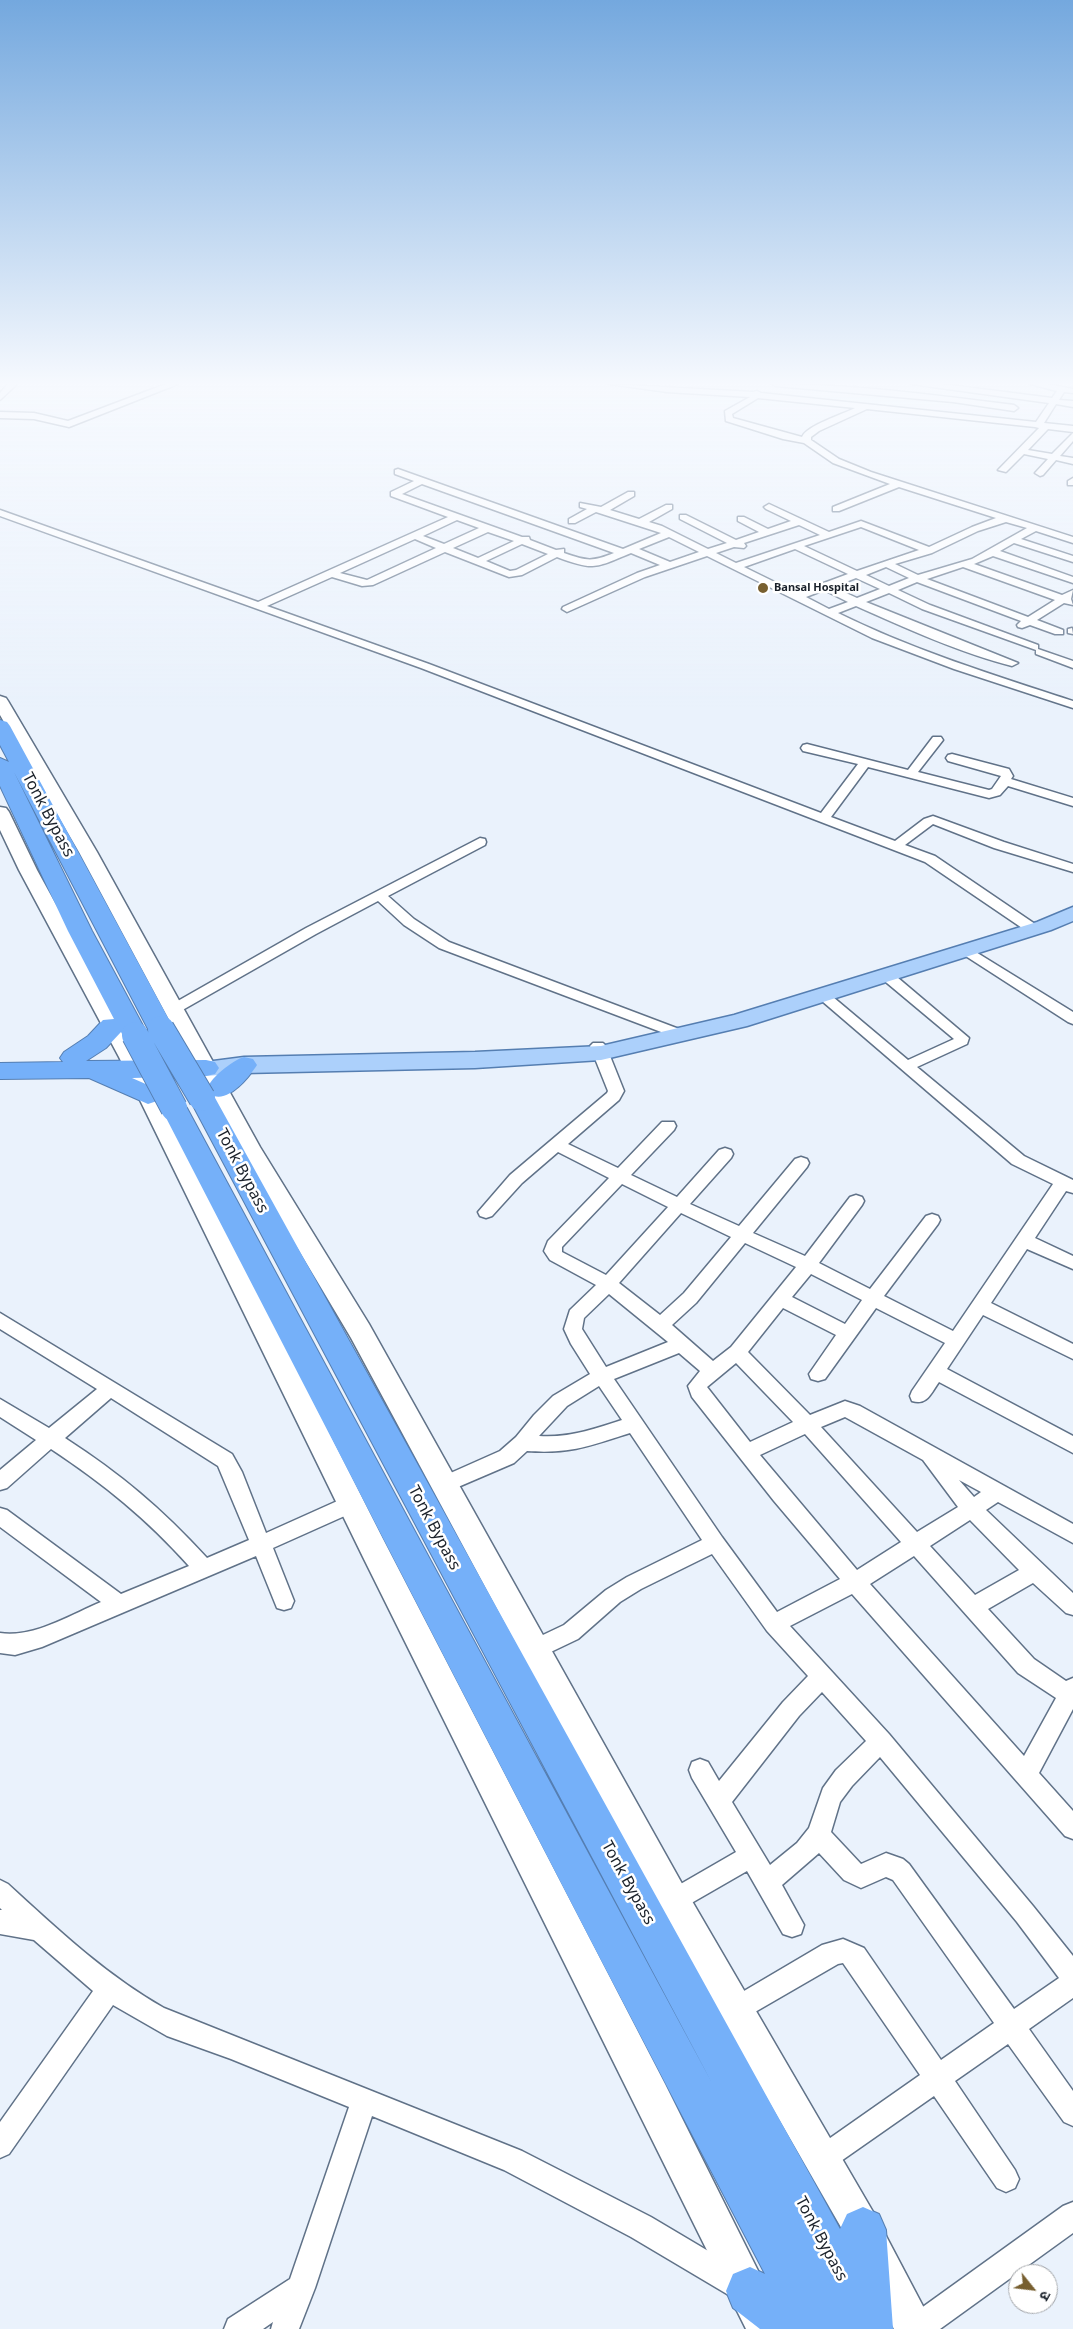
<!DOCTYPE html>
<html>
<head>
<meta charset="utf-8">
<style>
	body { margin:0 }
	#map { position:relative; width:1073px; height:2329px; overflow:hidden; background:#eaf2fc; font-family:"Noto Sans","Noto Sans Devanagari",sans-serif }
	canvas { display:block }
	.north { position:absolute; left:1008px; top:2264px; width:50px; height:50px; box-sizing:border-box; background:#fff; border:1px solid #a3a6aa; border-radius:50%; rotate:119deg; font-size:14px; font-weight:700; line-height:20px; text-align:center; color:#1a212a }
	.north::after { content:''; display:block; margin:auto; width:18px; height:22px; background:#775f30; clip-path:polygon(50% 0,100% 100%,50% 72%,0 100%) }
</style>
</head>
<body>
<div id="map">
<canvas width="1073" height="2329"></canvas>
<div class="north">उ</div>
</div>
<script>
const g = document.querySelector('canvas').getContext('2d');
g.lineJoin = 'round';
function trace(path, color, width, dash) { g.strokeStyle = color; g.lineWidth = width; g.lineCap = dash ? 'butt' : 'round'; g.setLineDash(dash || []); g.stroke(path); }
function paint(path, color) { g.fillStyle = color; g.fill(path, 'evenodd'); }
function label(font, color, halo, rows, align = 'center') {
  g.font = font + ' "Noto Sans",sans-serif'; g.lineWidth = 5; g.setLineDash([]); g.textBaseline = 'middle'; g.strokeStyle = halo; g.fillStyle = color; for (const [text, x, y, turn = 0] of rows) {
    g.save(); g.translate(x, y); g.rotate((+turn || 0) * Math.PI / 180); g.textAlign = isNaN(turn) ? turn : align; if (halo) g.strokeText(text, 0, 0); g.fillText(text, 0, 0); g.restore();
  }
}
const street = new Path2D(`
	M 8,384 L 17,384 L 0,400 L 0,393 Z
	M 166,384 L 178,384 L 69,427 L 34,419 L 0,418 L 0,412 L 34,413 L 68,421 Z
	M 609,384 L 753,392 L 757,391 L 761,393 L 1036,422 L 1049,403 L 911,384 L 942,384 L 1052,398 L 1057,391 L 1030,384 L 1048,384 L 1073,389 L 1073,393 L 1064,392 L 1059,400 L 1073,401 L 1073,407 L 1056,404 L 1044,423 L 1073,426 L 1073,432 L 1048,429 L 1028,450 L 1052,454 L 1073,433 L 1073,441 L 1060,456 L 1073,458 L 1073,464 L 1056,460 L 1043,475 L 1040,476 L 1035,473 L 1048,459 L 1024,454 L 1006,472 L 998,470 L 1039,428 L 1035,427 L 867,409 L 819,431 L 811,437 L 811,440 L 839,459 L 871,472 L 1073,537 L 1073,543 L 1036,531 L 1021,539 L 1073,556 L 1073,562 L 1014,543 L 1000,551 L 1073,577 L 1073,583 L 993,556 L 974,564 L 1062,595 L 1073,590 L 1071,599 L 1073,605 L 1064,603 L 1037,620 L 1063,630 L 1063,634 L 1055,634 L 1030,625 L 1022,628 L 1018,627 L 1017,625 L 1021,621 L 917,582 L 898,590 L 930,605 L 1038,645 L 1038,649 L 1073,661 L 1073,668 L 1036,654 L 1036,650 L 922,609 L 889,593 L 866,602 L 1018,663 L 1012,666 C 963,654 903,627 856,606 L 838,613 C 913,650 993,675 1073,701 L 1073,708 L 954,669 L 872,638 L 707,556 L 645,577 L 567,612 L 562,609 L 563,607 L 637,573 L 660,565 L 631,553 C 595,568 594,571 557,557 L 522,575 L 509,577 L 445,552 L 373,585 L 362,586 L 332,577 L 267,606 L 429,664 L 821,813 L 858,764 L 803,751 L 801,748 L 803,745 L 807,744 L 908,770 L 933,737 L 941,737 L 943,740 L 918,772 L 989,790 L 992,789 L 1001,776 L 948,761 L 946,758 L 948,755 L 952,754 L 1009,769 L 1013,776 L 1011,779 L 1073,798 L 1073,806 L 1008,786 L 1000,795 L 989,798 L 868,767 L 831,817 L 895,841 L 924,819 L 933,816 L 1004,842 L 1073,864 L 1073,872 L 994,848 L 933,824 L 905,845 L 935,856 L 1038,926 L 1040,929 L 1038,932 L 1028,932 L 925,862 L 421,668 L 0,516 L 0,510 L 258,602 L 448,517 L 391,496 L 391,492 L 414,481 L 395,474 L 395,470 L 398,469 L 623,549 L 661,533 L 596,512 L 575,523 L 569,523 L 569,519 L 587,509 L 580,507 L 580,503 L 601,507 L 628,492 L 634,492 L 634,496 L 610,510 L 639,519 L 666,505 L 672,505 L 672,509 L 649,522 L 662,526 L 708,549 L 727,543 L 680,519 L 680,515 L 686,515 L 736,540 L 759,532 L 738,521 L 738,517 L 744,517 L 768,529 L 791,521 L 766,509 L 764,507 L 769,504 L 829,532 L 861,521 L 929,547 L 972,527 L 996,518 L 899,487 L 839,511 L 833,511 L 833,507 L 890,484 L 833,463 L 804,443 L 783,439 L 726,421 L 725,411 L 750,397 L 667,392 ZM 758,398 L 855,408 C 843,414 806,426 802,437 L 733,418 L 732,414 ZM 422,484 L 614,553 C 592,562 587,561 564,553 L 564,549 L 556,550 L 530,540 L 529,537 L 522,537 L 402,494 ZM 457,520 L 479,528 L 444,544 L 423,536 ZM 1006,522 L 1027,528 L 972,559 L 918,575 L 895,564 L 932,553 L 978,531 ZM 799,525 L 820,535 L 736,563 L 716,553 L 734,547 L 744,548 L 746,546 L 744,543 ZM 861,527 L 919,550 L 857,571 L 804,546 ZM 488,532 L 514,541 L 478,558 L 453,548 ZM 669,537 L 699,552 L 670,562 L 639,549 ZM 415,539 L 436,548 L 367,580 L 340,573 ZM 522,544 L 548,554 L 516,570 L 510,571 L 486,561 ZM 795,549 L 848,574 L 797,593 L 744,567 ZM 886,567 L 909,578 L 889,586 L 866,575 ZM 963,567 L 1055,600 L 1028,617 L 927,579 ZM 856,578 L 880,589 L 857,598 L 833,587 ZM 824,590 L 848,602 L 829,609 L 806,597 Z
	M 772,384 C 853,384 934,395 1014,405 L 1018,408 L 1014,411 L 953,402 L 776,386 Z
	M 1073,478 L 1073,485 L 1068,485 L 1068,481 Z
	M 1072,628 L 1073,634 L 1068,633 L 1068,629 Z
	M 480,838 L 485,839 L 486,842 L 485,845 L 388,896 L 414,919 L 449,942 L 687,1032 L 689,1035 L 687,1038 L 677,1038 L 439,948 L 404,925 L 378,901 L 316,934 L 179,1012 L 174,1014 L 167,1009 L 169,1006 L 306,928 Z
	M 966,946 L 1073,1012 L 1073,1024 L 1068,1022 L 961,953 L 959,950 L 961,947 Z
	M 886,971 L 891,972 L 969,1038 L 967,1044 L 917,1067 L 1024,1156 L 1073,1180 L 1073,1193 L 1066,1191 L 1035,1238 L 1073,1256 L 1073,1269 L 1027,1249 L 991,1303 L 1073,1344 L 1073,1359 L 983,1315 L 947,1369 L 1073,1436 L 1073,1453 L 939,1382 C 931,1393 927,1406 912,1401 L 910,1396 L 912,1391 L 945,1343 L 876,1308 L 825,1379 L 818,1381 L 811,1379 L 809,1374 L 836,1335 L 783,1308 L 748,1352 L 810,1415 L 845,1401 L 860,1406 L 1073,1524 L 1073,1543 L 998,1502 L 986,1510 L 1073,1593 L 1073,1615 L 1066,1613 L 1033,1583 L 988,1609 L 1034,1659 L 1066,1681 L 1073,1678 L 1073,1709 L 1039,1773 L 1073,1811 L 1073,1839 L 1065,1836 L 852,1594 L 790,1626 L 889,1734 L 1033,1906 L 1073,1956 L 1073,1998 L 1029,2029 L 1073,2091 L 1073,2126 L 1064,2122 L 1008,2044 L 955,2081 L 1015,2170 L 1019,2179 L 1015,2188 L 1006,2192 L 997,2188 L 934,2096 L 831,2168 L 822,2172 L 813,2168 L 809,2159 L 813,2150 L 920,2075 L 843,1963 L 838,1964 L 736,2023 L 727,2019 L 723,2010 L 727,2001 L 822,1945 L 843,1939 L 864,1948 L 941,2060 L 994,2023 L 893,1880 L 886,1877 L 861,1888 L 844,1880 L 819,1853 L 782,1885 L 804,1925 L 801,1934 L 792,1937 L 783,1934 L 747,1871 L 681,1909 L 673,1913 L 665,1909 L 661,1901 L 665,1893 L 736,1852 L 692,1778 L 689,1770 L 692,1762 L 700,1759 L 708,1762 L 719,1781 L 783,1702 L 808,1676 L 767,1631 L 712,1554 L 641,1589 L 620,1602 L 578,1639 L 534,1660 L 526,1657 L 523,1650 L 526,1643 L 564,1625 L 606,1590 L 627,1577 L 702,1540 L 630,1433 C 590,1446 570,1454 527,1451 L 514,1463 L 444,1493 L 437,1491 L 434,1485 L 437,1479 L 500,1451 L 516,1437 L 534,1415 L 553,1396 L 590,1374 L 571,1344 L 564,1329 L 570,1310 L 596,1285 L 550,1260 L 544,1251 L 548,1241 L 609,1178 L 558,1152 L 522,1183 L 492,1216 L 486,1218 L 480,1216 L 478,1212 L 510,1175 L 607,1093 L 608,1091 L 590,1046 L 593,1043 L 603,1043 L 606,1046 L 624,1091 L 619,1100 L 568,1144 L 618,1168 L 662,1122 L 674,1122 L 676,1126 L 674,1130 L 631,1175 L 677,1197 L 719,1150 L 725,1148 L 731,1150 L 733,1154 L 731,1158 L 690,1204 L 739,1226 L 795,1159 L 801,1157 L 807,1159 L 809,1163 L 807,1167 L 753,1233 L 805,1256 L 850,1197 L 856,1195 L 862,1197 L 864,1201 L 862,1205 L 819,1263 L 870,1289 L 926,1216 L 932,1214 L 938,1216 L 940,1220 L 938,1224 L 884,1296 L 953,1331 L 1053,1184 L 1012,1164 L 815,995 L 822,991 L 827,992 L 908,1060 L 954,1039 L 881,978 L 879,975 ZM 622,1184 L 668,1207 L 606,1275 L 562,1252 L 562,1247 ZM 681,1213 L 731,1237 L 684,1293 L 660,1315 L 619,1283 ZM 745,1243 L 796,1267 L 731,1347 L 713,1361 L 672,1325 L 696,1303 ZM 811,1274 L 862,1300 L 845,1324 L 792,1297 ZM 609,1294 L 668,1342 L 606,1367 L 582,1329 L 584,1318 ZM 679,1353 L 700,1371 L 688,1386 L 692,1397 L 774,1501 L 840,1579 L 777,1612 L 722,1537 L 614,1379 ZM 736,1363 L 793,1422 L 750,1442 L 707,1387 ZM 599,1386 L 622,1420 C 594,1429 569,1438 539,1436 L 567,1406 ZM 845,1417 L 923,1460 L 958,1507 L 917,1532 L 821,1427 ZM 805,1434 L 901,1542 L 857,1570 L 760,1455 ZM 959,1480 L 981,1492 L 974,1497 ZM 970,1520 L 1019,1570 L 975,1595 L 930,1546 ZM 914,1556 L 1018,1673 L 1056,1698 L 1024,1756 L 870,1584 ZM 822,1692 L 866,1741 L 836,1770 L 823,1788 L 809,1828 L 797,1843 L 770,1865 L 732,1802 L 799,1716 ZM 880,1757 L 1017,1922 L 1059,1978 L 1014,2009 L 909,1864 L 903,1859 L 886,1853 L 861,1864 L 831,1832 L 840,1802 L 852,1786 Z
	M 0,1313 L 232,1454 L 242,1472 L 266,1533 L 344,1498 L 351,1496 L 358,1498 L 361,1504 L 358,1510 L 273,1548 L 294,1601 L 291,1608 L 284,1610 L 277,1608 L 256,1556 L 42,1647 L 15,1655 L 0,1653 L 0,1633 C 34,1638 70,1615 101,1602 L 0,1527 L 0,1508 L 7,1510 L 121,1594 L 189,1566 C 147,1519 104,1484 51,1449 L 7,1488 L 0,1490 L 0,1470 L 36,1440 L 0,1417 L 0,1399 L 49,1428 L 97,1389 L 0,1329 ZM 111,1398 L 218,1466 L 249,1540 L 207,1558 C 161,1508 122,1475 65,1438 Z
	M 0,1880 L 8,1884 C 57,1929 106,1975 164,2008 L 522,2151 L 651,2217 L 747,2274 L 751,2284 L 747,2294 L 737,2298 L 727,2294 L 631,2237 L 504,2170 L 372,2116 L 315,2288 L 299,2329 L 271,2329 L 273,2322 L 263,2329 L 224,2329 L 228,2319 L 290,2279 L 349,2107 L 231,2059 L 167,2036 L 113,2005 L 9,2154 L 0,2158 L 0,2122 L 93,1991 L 34,1940 L 0,1934 L 0,1910 L 2,1910 L 0,1908 Z
	M 1073,2202 L 1073,2233 L 940,2329 L 902,2329 L 906,2319 L 1063,2206 Z`);
const secondary = new Path2D(`
	M 0,696 L 6,698 L 8,701 L 97,852 L 260,1147 L 369,1324 L 685,1889 L 876,2217 L 935,2329 L 894,2329 L 850,2243 L 661,1913 L 351,1338 L 238,1148 L 79,852 L 0,715 Z
	M 0,807 L 6,808 L 9,812 L 37,870 L 139,1057 L 383,1539 L 665,2084 L 787,2329 L 746,2329 L 363,1557 L 119,1057 L 19,870 L 0,830 Z`);
const primary = new Path2D(`
	M 1073,907 L 1073,921 L 1051,930 L 747,1026 L 601,1060 L 475,1068 L 244,1073 L 206,1076 L 198,1073 L 194,1068 L 198,1063 L 244,1057 L 475,1052 L 601,1046 L 734,1015 L 1037,922 Z`);
const highway = new Path2D(`
	M 0,720 L 7,722 L 10,726 L 174,1029 L 170,1035 L 161,1037 L 152,1035 L 148,1029 L 14,772 L 92,931 L 148,1035 L 144,1041 L 135,1043 L 126,1041 L 121,1032 L 106,1048 L 86,1061 L 206,1060 L 215,1062 L 219,1068 L 215,1074 L 206,1076 L 132,1078 L 157,1089 L 161,1095 L 157,1101 L 148,1104 L 89,1078 L 0,1079 L 0,1063 L 63,1062 L 60,1058 L 64,1052 L 88,1036 L 103,1020 L 114,1019 L 68,931 L 0,786 L 0,758 L 9,762 L 0,745 Z
	M 244,1057 L 253,1059 L 257,1065 C 249,1077 230,1101 214,1096 L 840,2229 L 847,2214 L 863,2207 L 879,2214 L 886,2230 L 893,2329 L 760,2329 L 733,2308 L 726,2291 L 733,2274 L 750,2267 L 765,2274 L 590,1939 L 161,1108 L 165,1102 L 174,1099 L 183,1102 L 187,1108 L 712,2083 L 189,1098 L 193,1092 L 202,1089 L 207,1091 C 207,1080 233,1060 244,1057 Z`);
trace(street, '#607288', 3);
trace(secondary, '#607288', 3);
trace(primary, '#557eb1', 3);
trace(highway, '#557eb1', 2);
paint(street, '#fff');
paint(secondary, '#fff');
paint(primary, '#acd0fb');
paint(highway, '#75b0f9');
const highwayBridge = new Path2D(`
	M 161,1029 L 202,1098
	M 135,1035 L 174,1108`);
trace(highwayBridge, '#557eb1', 28, []);
trace(highwayBridge, '#75b0f9', 26);
const sky = g.createLinearGradient(0, 0, 0, 710);
sky.addColorStop(0, '#74a8de');
sky.addColorStop(0.54, '#f6f9fe');
sky.addColorStop(1, '#f6f9fe00');
g.fillStyle = sky;
g.fillRect(0, 0, 1073, 710);
for (const [x, y, r, color] of [
	[763,588,6,"#775f30"]
]) { const dot = new Path2D(); dot.arc(x, y, r, 0, 2 * Math.PI); g.fillStyle = color; g.fill(dot); trace(dot, '#fff', 2); }
label('bold 11px', '#1a212a', '#fff', [
	["Bansal Hospital",774,588]
], 'left');
label('16px', '#1a212a', '#fff', [
	["Tonk Bypass",48,815,62],
	["Tonk Bypass",242,1171,62],
	["Tonk Bypass",434,1528,62],
	["Tonk Bypass",628,1883,61],
	["Tonk Bypass",821,2239,62]
]);
</script>
</body>
</html>
